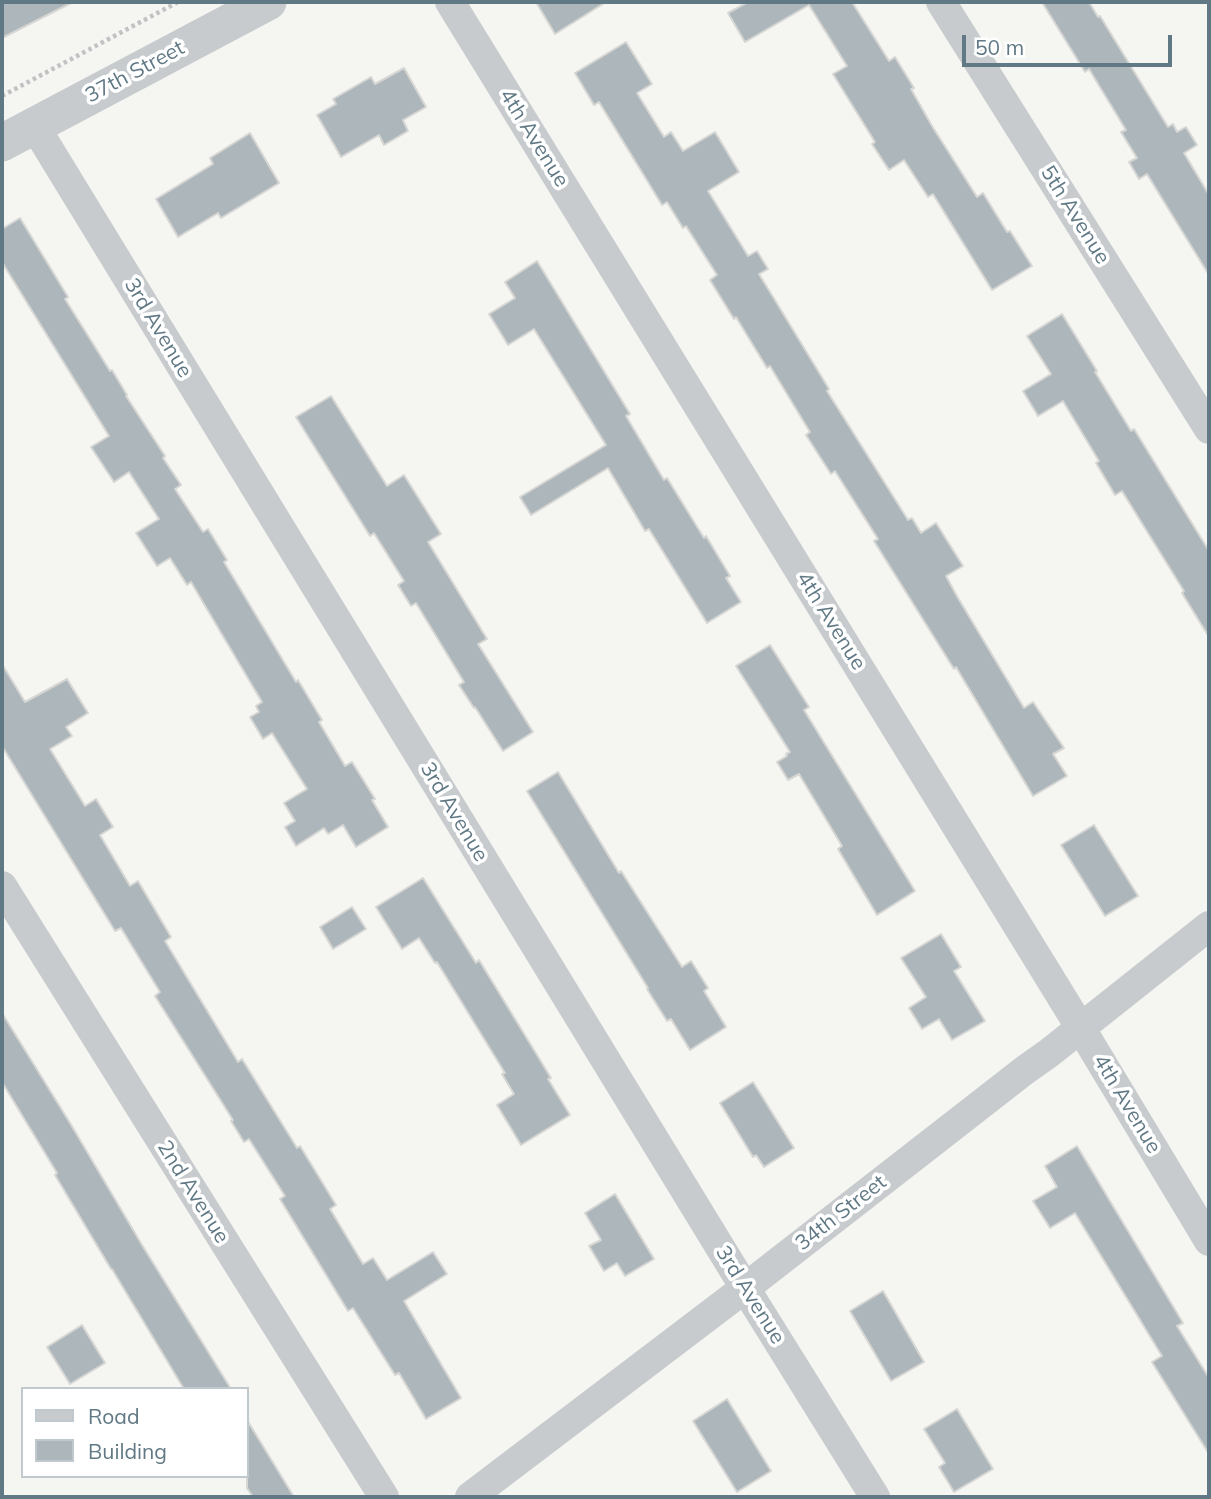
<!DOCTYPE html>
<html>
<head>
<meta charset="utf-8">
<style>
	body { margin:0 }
	#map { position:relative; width:1211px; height:1499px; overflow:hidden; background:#f5f5f1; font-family:Mulish,sans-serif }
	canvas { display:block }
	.frame { position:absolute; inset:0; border:4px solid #617985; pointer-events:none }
	.legend { position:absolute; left:21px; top:1387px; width:228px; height:91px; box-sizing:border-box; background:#fff; border:2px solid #c0c9ce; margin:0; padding:9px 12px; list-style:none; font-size:21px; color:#617985 }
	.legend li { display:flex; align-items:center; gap:14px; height:35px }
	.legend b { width:35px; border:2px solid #c0c9ce }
	.scale { position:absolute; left:962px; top:35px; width:210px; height:32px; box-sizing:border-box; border:4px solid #617985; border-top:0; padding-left:9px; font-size:21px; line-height:24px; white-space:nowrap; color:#617985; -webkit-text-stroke:5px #fff; paint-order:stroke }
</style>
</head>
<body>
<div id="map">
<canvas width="1211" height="1499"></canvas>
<div class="frame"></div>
<ul class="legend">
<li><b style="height:9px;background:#c7cbcd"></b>Road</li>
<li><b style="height:19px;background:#adb7bb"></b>Building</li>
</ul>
<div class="scale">50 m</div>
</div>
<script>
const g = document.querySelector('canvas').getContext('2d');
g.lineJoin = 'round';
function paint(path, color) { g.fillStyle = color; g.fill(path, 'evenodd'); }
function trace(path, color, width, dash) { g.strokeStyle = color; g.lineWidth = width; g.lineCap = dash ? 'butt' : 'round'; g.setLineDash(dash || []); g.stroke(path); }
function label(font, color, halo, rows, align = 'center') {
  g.font = font + ' Mulish,sans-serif'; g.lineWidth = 7; g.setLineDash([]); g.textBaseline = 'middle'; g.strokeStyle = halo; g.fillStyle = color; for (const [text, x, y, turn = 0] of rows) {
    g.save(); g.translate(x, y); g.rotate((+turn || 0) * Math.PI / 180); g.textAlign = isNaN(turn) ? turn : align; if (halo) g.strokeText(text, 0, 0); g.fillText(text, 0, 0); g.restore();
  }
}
const building = new Path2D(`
	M 2,2 L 73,2 L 2,38 Z
	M 536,2 L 606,2 L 555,34 Z
	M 748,2 L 852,2 L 889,61 L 895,57 L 914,88 L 911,89 L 932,126 L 977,197 L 983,193 L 1007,232 L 1010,231 L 1032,266 L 992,290 L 933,194 L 928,197 L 904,160 L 889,170 L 872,144 L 875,142 L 833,74 L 847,66 L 809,5 L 745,42 L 728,13 Z
	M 1042,2 L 1089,2 L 1098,17 L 1100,16 L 1168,127 L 1173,124 L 1177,132 L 1186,127 L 1197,145 L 1184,153 L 1209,195 L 1209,275 L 1147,174 L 1139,179 L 1129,162 L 1137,158 L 1121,132 L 1126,130 L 1089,69 L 1085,72 Z
	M 626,42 L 652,84 L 637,93 L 664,137 L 671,132 L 683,151 L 715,132 L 739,172 L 708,191 L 748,256 L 757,251 L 768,269 L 759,274 L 829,389 L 827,391 L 908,520 L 912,518 L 921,533 L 936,523 L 963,566 L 946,576 L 958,598 L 1024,708 L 1033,702 L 1064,748 L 1053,754 L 1067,776 L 1033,796 L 956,667 L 954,669 L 874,541 L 878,539 L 835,471 L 831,474 L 806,435 L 810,432 L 770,366 L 767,368 L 736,317 L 734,319 L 710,280 L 717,275 L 686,226 L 683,228 L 667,202 L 662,205 L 599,102 L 594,105 L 575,73 Z
	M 404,68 L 426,107 L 403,120 L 408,131 L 384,145 L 379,135 L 341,157 L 317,115 L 336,104 L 333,99 L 371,77 L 375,84 Z
	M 250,133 L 279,183 L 221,218 L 218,213 L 178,237 L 156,199 L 213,164 L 210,158 Z
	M 20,218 L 68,297 L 65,299 L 110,371 L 112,370 L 127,395 L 126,396 L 165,456 L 163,458 L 181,485 L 175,489 L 203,532 L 208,529 L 227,560 L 224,562 L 296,682 L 298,680 L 322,720 L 319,722 L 345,766 L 352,762 L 375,799 L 372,800 L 388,827 L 356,847 L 343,825 L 328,834 L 324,828 L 296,846 L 285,827 L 295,821 L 284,803 L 307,789 L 272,733 L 263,739 L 250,717 L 259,712 L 256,706 L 262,702 L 191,582 L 187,585 L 170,558 L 157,566 L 136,533 L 159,519 L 129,472 L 114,482 L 91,447 L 109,436 L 2,262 L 2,229 Z
	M 537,261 L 630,414 L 626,416 L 664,480 L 667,478 L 704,538 L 706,536 L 730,576 L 726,578 L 741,602 L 707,623 L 649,529 L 645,531 L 608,468 L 531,515 L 520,497 L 606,445 L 534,329 L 508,345 L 489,314 L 515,298 L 505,282 Z
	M 1062,314 L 1097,371 L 1095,372 L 1131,431 L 1134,429 L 1209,551 L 1209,637 L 1182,593 L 1184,591 L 1122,491 L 1115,495 L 1096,463 L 1099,461 L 1063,401 L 1038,416 L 1023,391 L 1051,374 L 1027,336 Z
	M 331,396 L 387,486 L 404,475 L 441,534 L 428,542 L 487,639 L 478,644 L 533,732 L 503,751 L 475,707 L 474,708 L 459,685 L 464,682 L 416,603 L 411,606 L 398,585 L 404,581 L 374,533 L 370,536 L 296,417 Z
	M 770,645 L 809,707 L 804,710 L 915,891 L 877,915 L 838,849 L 842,846 L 799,774 L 788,780 L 777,762 L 787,756 L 786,754 L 790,752 L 736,666 Z
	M 2,664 L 25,702 L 67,679 L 88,713 L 66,727 L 72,736 L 50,749 L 85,806 L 96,799 L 113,827 L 100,835 L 130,886 L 138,881 L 171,937 L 165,941 L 238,1062 L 242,1059 L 297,1148 L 300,1146 L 336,1205 L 330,1209 L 363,1264 L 373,1258 L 387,1280 L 433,1252 L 447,1274 L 404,1301 L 461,1398 L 426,1419 L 399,1373 L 395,1375 L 353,1308 L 348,1311 L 280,1199 L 285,1196 L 249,1139 L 244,1142 L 231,1121 L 233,1120 L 155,996 L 160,992 L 121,928 L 115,931 L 2,746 Z
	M 558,772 L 619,873 L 621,871 L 682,967 L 691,961 L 708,988 L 704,991 L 726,1027 L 690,1050 L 671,1019 L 667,1021 L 647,989 L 648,988 L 527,791 Z
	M 1094,825 L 1138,896 L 1105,916 L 1061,845 Z
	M 423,878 L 476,963 L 479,960 L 551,1078 L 548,1079 L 570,1115 L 521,1145 L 497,1105 L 514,1094 L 502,1074 L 505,1073 L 437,962 L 435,963 L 419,938 L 402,949 L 376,907 Z
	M 352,907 L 366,929 L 333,949 L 320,927 Z
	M 941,934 L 961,967 L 954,971 L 985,1021 L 952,1040 L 939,1019 L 922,1029 L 909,1008 L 926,997 L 901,958 Z
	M 2,1013 L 70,1123 L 142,1245 L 231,1389 L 184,1389 L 112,1269 L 111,1269 L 55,1175 L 57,1173 L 2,1082 Z
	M 753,1082 L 794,1148 L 764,1167 L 756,1155 L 753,1157 L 720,1103 Z
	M 1077,1146 L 1183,1323 L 1177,1326 L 1209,1378 L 1209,1454 L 1152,1362 L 1162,1356 L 1075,1213 L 1050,1228 L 1033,1201 L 1057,1187 L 1045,1166 Z
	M 615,1194 L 654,1259 L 625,1276 L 617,1263 L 604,1271 L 589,1246 L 601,1240 L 585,1213 Z
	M 883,1291 L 924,1362 L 891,1381 L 850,1311 Z
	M 82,1325 L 105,1363 L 70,1384 L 47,1347 Z
	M 727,1399 L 771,1471 L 737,1492 L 693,1421 Z
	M 957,1409 L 993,1469 L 954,1492 L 939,1467 L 945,1463 L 924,1429 Z
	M 247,1420 L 294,1497 L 253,1497 L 247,1488 Z`);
paint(building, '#adb7bb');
trace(building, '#d6d6d4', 2);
trace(new Path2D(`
	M 2,96 L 178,2`), '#c0c2c3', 4.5, [3.5, 3.5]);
trace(new Path2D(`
	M 450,2 L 1080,1027 L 1209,1241
	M 941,2 L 1209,429
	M 34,125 L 745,1288 L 875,1497
	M 2,886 L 384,1497
	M 470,1497 L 745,1288 L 1025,1070 L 1049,1053 L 1209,926`), '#c7cbcd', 30);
trace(new Path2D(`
	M 2,143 L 268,2`), '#c7cbcd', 37);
label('21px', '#617985', '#fff', [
	["37th Street",135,72,-28],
	["4th Avenue",534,138,58],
	["5th Avenue",1075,215,58],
	["3rd Avenue",158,328,59],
	["4th Avenue",831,621,58],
	["3rd Avenue",454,812,59],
	["4th Avenue",1127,1104,59],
	["2nd Avenue",193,1192,58],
	["34th Street",841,1213,-38],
	["3rd Avenue",750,1295,58]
]);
</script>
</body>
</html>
